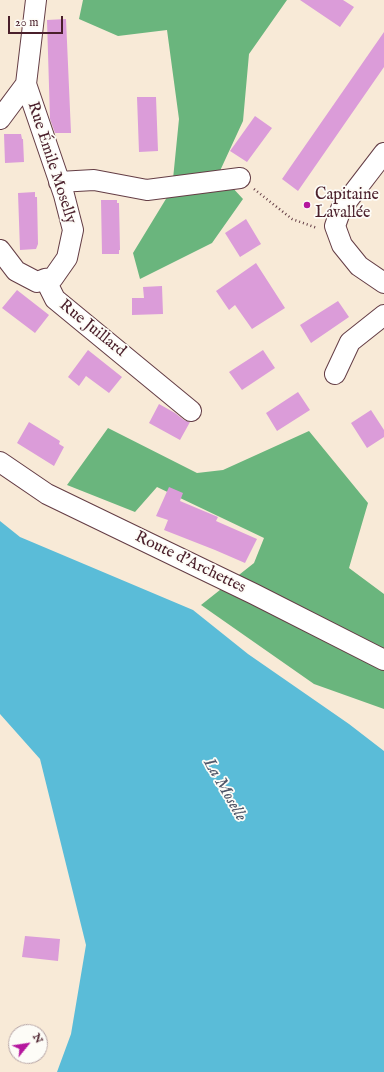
<!DOCTYPE html>
<html>
<head>
<meta charset="utf-8">
<style>
	body { margin:0 }
	#map { position:relative; width:384px; height:1072px; overflow:hidden; background:#f8ead7; font-family:"IM FELL English",serif }
	canvas { display:block }
	.north { position:absolute; left:8px; top:1024px; width:40px; height:40px; box-sizing:border-box; background:#fdfcf7; border:1px solid #b5a4a5; border-radius:50%; rotate:60deg; font-size:11px; font-weight:700; line-height:16px; text-align:center; color:#4a1f2b }
	.north::after { content:''; display:block; margin:auto; width:14px; height:18px; background:#b5179e; clip-path:polygon(50% 0,100% 100%,50% 72%,0 100%) }
	.scale { position:absolute; left:8px; top:16px; width:55px; height:18px; box-sizing:border-box; border:2px solid #4a1f2b; border-top:0; padding-left:5px; font-size:12px; line-height:14px; white-space:nowrap; color:#4a1f2b; -webkit-text-stroke:3px #fdfcf7; paint-order:stroke }
</style>
</head>
<body>
<div id="map">
<canvas width="384" height="1072"></canvas>
<div class="north">N</div>
<div class="scale">20 m</div>
</div>
<script>
const g = document.querySelector('canvas').getContext('2d');
g.lineJoin = 'round';
function paint(path, color) { g.fillStyle = color; g.fill(path, 'evenodd'); }
function trace(path, color, width, dash) { g.strokeStyle = color; g.lineWidth = width; g.lineCap = dash ? 'butt' : 'round'; g.setLineDash(dash || []); g.stroke(path); }
function label(font, color, halo, rows, align = 'center') {
  g.font = font + ' "IM FELL English",serif'; g.lineWidth = 3.5; g.setLineDash([]); g.textBaseline = 'middle'; g.strokeStyle = halo; g.fillStyle = color; for (const [text, x, y, turn = 0] of rows) {
    g.save(); g.translate(x, y); g.rotate((+turn || 0) * Math.PI / 180); g.textAlign = isNaN(turn) ? turn : align; if (halo) g.strokeText(text, 0, 0); g.fillText(text, 0, 0); g.restore();
  }
}
paint(new Path2D(`
	M 83,0 L 287,0 L 249,54 L 243,121 L 219,173 L 243,199 L 212,243 L 140,279 L 133,253 L 172,189 L 179,119 L 167,30 L 118,36 L 79,19 Z
	M 108,428 L 197,473 L 223,470 L 309,431 L 368,503 L 349,568 L 384,594 L 384,709 L 314,684 L 201,605 L 254,563 L 264,538 L 157,487 L 135,512 L 67,485 Z`), '#6ab57d');
paint(new Path2D(`
	M 0,521 L 20,537 L 193,610 L 248,654 L 349,724 L 384,751 L 384,1072 L 57,1072 L 71,1034 L 86,945 L 40,759 L 0,714 Z`), '#5abcd8');
paint(new Path2D(`
	M 300,0 L 343,0 L 354,7 L 340,27 Z
	M 66,19 L 71,133 L 55,133 L 50,119 L 47,20 Z
	M 384,32 L 384,67 L 298,191 L 282,179 Z
	M 137,97 L 156,97 L 158,151 L 139,152 Z
	M 255,116 L 272,128 L 247,162 L 230,151 Z
	M 4,134 L 21,134 L 22,139 L 23,139 L 24,162 L 5,163 Z
	M 35,192 L 35,197 L 37,197 L 38,244 L 36,249 L 20,250 L 18,193 Z
	M 101,200 L 117,200 L 117,203 L 119,203 L 120,250 L 119,250 L 119,254 L 102,254 Z
	M 246,219 L 261,244 L 240,257 L 225,233 Z
	M 256,263 L 285,308 L 252,329 L 235,305 L 229,310 L 216,291 Z
	M 162,286 L 163,314 L 132,315 L 132,298 L 144,298 L 143,287 Z
	M 17,290 L 49,315 L 35,333 L 2,308 Z
	M 338,301 L 349,317 L 311,343 L 300,325 Z
	M 88,350 L 122,377 L 109,393 L 86,376 L 79,386 L 68,377 Z
	M 263,350 L 275,368 L 242,390 L 229,372 Z
	M 298,392 L 310,410 L 277,431 L 266,413 Z
	M 159,404 L 175,413 L 184,420 L 190,422 L 180,440 L 149,423 Z
	M 371,410 L 384,430 L 384,437 L 367,448 L 351,423 Z
	M 29,422 L 60,441 L 59,444 L 64,447 L 54,466 L 17,443 Z
	M 169,487 L 183,493 L 180,501 L 218,517 L 216,521 L 257,539 L 245,563 L 215,550 L 164,530 L 168,520 L 156,516 Z
	M 25,936 L 60,939 L 58,961 L 22,957 Z`), '#db9cd9');
const minor = new Path2D(`
	M 26,84 L 64,195 L 73,230 L 67,258 L 53,278 L 45,279
	M 0,119 L 26,84 L 36,0
	M 384,153 L 341,209 L 335,226 L 342,245 L 359,266 L 384,283
	M 59,182 L 94,180 L 147,190 L 240,178
	M 0,250 L 16,271 L 37,282 L 45,279 L 55,299 L 191,411
	M 335,374 L 350,342 L 384,315
	M 0,462 L 47,494 L 254,594 L 384,660`);
trace(minor, '#643d45', 22);
trace(new Path2D(`
	M 254,189 L 292,219 L 317,228`), '#643d45', 2.5, [1, 3]);
trace(minor, '#fff', 20);
for (const [x, y, r, color] of [
	[307,205,4,"#b5179e"]
]) { const dot = new Path2D(); dot.arc(x, y, r, 0, 2 * Math.PI); g.fillStyle = color; g.fill(dot); trace(dot, '#fdfcf7', 1.5); }
label('16px', '#4a1f2b', '#fdfcf7', [
	["Rue Émile Moselly",51,163,72],
	["Rue Juillard",92,329,39],
	["Route d'Archettes",190,563,26]
]);
label('16px', '#4a1f2b', '#fdfcf7', [
	["Capitaine",315,196],
	["Lavallée",315,214]
], 'left');
label('italic 17px', '#505668', '#fdfcf7', [
	["La Moselle",224,790,60]
]);
</script>
</body>
</html>
